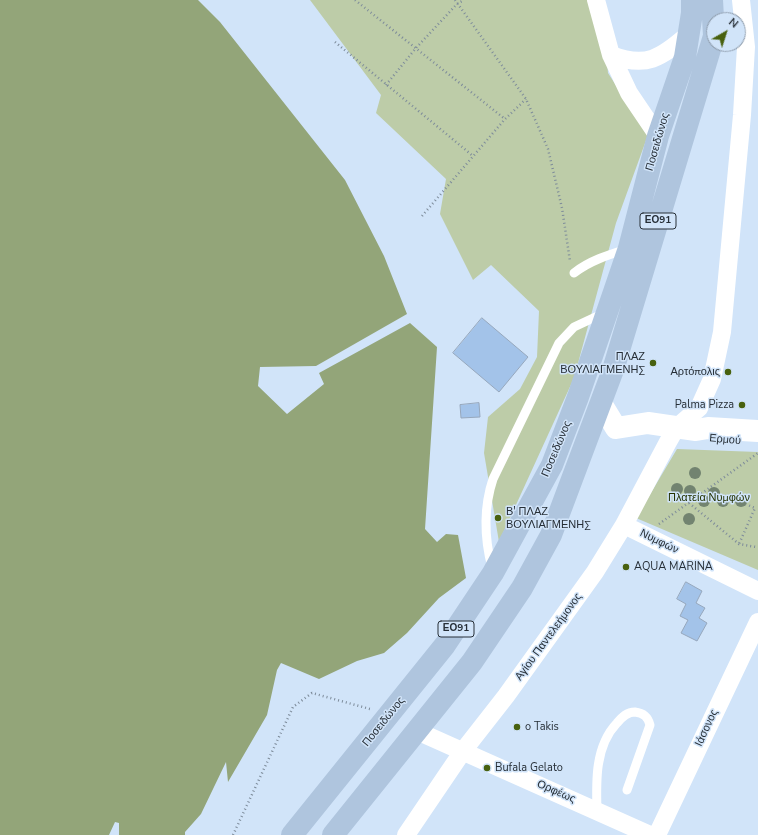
<!DOCTYPE html>
<html>
<head>
<meta charset="utf-8">
<style>
	body { margin:0 }
	#map { position:relative; width:758px; height:835px; overflow:hidden; background:#d1e4f9; font-family:"Nunito Sans",sans-serif }
	canvas { display:block }
	.north { position:absolute; left:706px; top:12px; width:40px; height:40px; box-sizing:border-box; background:#d1e4f9; border:1px solid #8d9bab; border-radius:50%; rotate:39deg; font-size:11px; font-weight:700; line-height:16px; text-align:center; color:#262e36 }
	.north::after { content:''; display:block; margin:auto; width:14px; height:18px; background:#48610f; clip-path:polygon(50% 0,100% 100%,50% 72%,0 100%) }
</style>
</head>
<body>
<div id="map">
<canvas width="758" height="835"></canvas>
<div class="north">N</div>
</div>
<script>
const g = document.querySelector('canvas').getContext('2d');
g.lineJoin = 'round';
function paint(path, color) { g.fillStyle = color; g.fill(path, 'evenodd'); }
function trace(path, color, width, dash) { g.strokeStyle = color; g.lineWidth = width; g.lineCap = dash ? 'butt' : 'round'; g.setLineDash(dash || []); g.stroke(path); }
function label(font, color, halo, rows, align = 'center') {
  g.font = font + ' "Nunito Sans",sans-serif'; g.lineWidth = 3; g.setLineDash([]); g.textBaseline = 'middle'; g.strokeStyle = halo; g.fillStyle = color; for (const [text, x, y, turn = 0] of rows) {
    g.save(); g.translate(x, y); g.rotate((+turn || 0) * Math.PI / 180); g.textAlign = isNaN(turn) ? turn : align; if (halo) g.strokeText(text, 0, 0); g.fillText(text, 0, 0); g.restore();
  }
}
paint(new Path2D(`
	M 310,0 L 590,0 L 605,37 L 608,73 L 648,135 L 616,223 L 574,378 L 499,542 L 484,453 L 488,417 L 520,389 L 537,357 L 539,311 L 491,265 L 473,280 L 440,214 L 446,179 L 376,113 L 381,95 Z
	M 677,449 L 758,452 L 758,570 L 636,518 Z`), '#bdcca8');
paint(new Path2D(`
	M 0,0 L 198,0 L 220,22 L 345,180 L 384,256 L 407,314 L 316,366 L 260,367 L 258,386 L 287,414 L 324,384 L 319,373 L 410,323 L 437,347 L 425,529 L 437,542 L 446,534 L 458,535 L 466,578 L 439,598 L 407,633 L 384,653 L 357,661 L 319,679 L 281,663 L 277,670 L 267,715 L 228,782 L 226,762 L 201,814 L 185,832 L 185,835 L 119,835 L 119,823 L 115,822 L 109,835 L 0,835 Z`), '#93a579');
const building = new Path2D(`
	M 482,318 L 528,357 L 499,392 L 453,353 Z
	M 479,403 L 480,417 L 461,418 L 460,405 Z
	M 686,582 L 702,591 L 696,603 L 705,608 L 699,618 L 707,623 L 697,641 L 681,633 L 688,620 L 680,616 L 686,604 L 677,599 Z`);
paint(building, '#a3c3e9');
trace(building, '#96a7bc', 1);
trace(new Path2D(`
	M 355,0 L 505,119
	M 455,0 L 526,99 L 548,149 L 562,208 L 570,261
	M 335,42 L 473,156
	M 386,85 L 416,48 L 457,4 L 464,0
	M 422,216 L 505,119 L 526,99
	M 738,501 L 755,508 L 739,544
	M 689,503 L 739,544 L 756,547
	M 659,524 L 758,453
	M 233,835 L 293,707 L 312,693 L 370,709`), '#7d8b9a', 2.5, [1, 3]);
trace(new Path2D(`
	M 574,273 C 589,261 608,255 627,249
	M 492,568 C 484,537 483,509 493,479 L 559,343 L 574,327 L 604,313
	M 597,811 C 596,781 595,746 617,723 C 622,717 627,712 635,712 C 644,713 648,717 650,725 L 627,790`), '#fff', 9);
trace(new Path2D(`
	M 596,0 L 611,55 L 621,76 L 629,93 L 658,136
	M 611,55 C 648,69 661,57 689,34
	M 624,525 L 758,591
	M 417,731 L 650,835
	M 406,835 L 463,751 L 506,696 L 595,572 L 624,525 L 668,442 L 676,428 L 699,408 L 712,379 L 722,332 L 742,115 L 746,47 L 741,0
	M 657,835 L 758,622`), '#fff', 18);
trace(new Path2D(`
	M 602,405 L 616,428 L 648,423 L 696,430 L 708,428 L 758,431`), '#fff', 22);
trace(new Path2D(`
	M 292,835 L 445,645 L 493,573 L 552,465 L 578,397 L 629,248 L 658,136 L 685,57 L 692,13 L 692,0
	M 333,835 L 472,662 L 522,588 L 551,535 L 613,370 L 714,36 L 712,0`), '#afc5de', 22);
g.fillStyle = '#728370';
for (const [x, y] of [
	[695,473],
	[677,489],
	[690,491],
	[714,493],
	[704,501],
	[723,501],
	[741,501],
	[689,519]
]) { g.beginPath(); g.arc(x, y, 6, 0, 2 * Math.PI); g.fill(); }
for (const [x, y, r, color] of [
	[653,363,4,"#48610f"],
	[728,372,4,"#48610f"],
	[742,405,4,"#48610f"],
	[498,518,4,"#48610f"],
	[626,567,4,"#48610f"],
	[517,727,4,"#48610f"],
	[487,768,4,"#48610f"]
]) { const dot = new Path2D(); dot.arc(x, y, r, 0, 2 * Math.PI); g.fillStyle = color; g.fill(dot); trace(dot, '#d1e4f9', 1.5); }
for (const [x, y, w] of [
	[658,221,36],
	[456,629,36]
]) { const box = new Path2D(); box.roundRect(x - w / 2, y - 8, w, 16, 3); g.fillStyle = '#d1e4f9'; g.fill(box); trace(box, '#262e36', 1); }
label('bold 10px', '#262e36', null, [
	["ΕΟ91",658,221],
	["ΕΟ91",456,629]
]);
label('11px', '#262e36', '#d1e4f9', [
	["Ποσειδώνος",658,142,-74],
	["Ερμού",725,440,5],
	["Ποσειδώνος",557,449,-67],
	["Νυμφών",659,542,26],
	["Αγίου Παντελεήμονος",549,637,-54],
	["Ποσειδώνος",384,722,-51],
	["Ιάσονος",707,728,-65],
	["Ορφέως",556,792,24]
]);
label('11px', '#262e36', '#d1e4f9', [
	["ΠΛΑΖ",645,357,"right"],
	["ΒΟΥΛΙΑΓΜΕΝΗΣ",645,370,"right"],
	["Αρτόπολις",720,372,"right"],
	["Palma Pizza",734,405,"right"],
	["Β' ΠΛΑΖ",506,512],
	["ΒΟΥΛΙΑΓΜΕΝΗΣ",506,525],
	["AQUA MARINA",634,567],
	["o Takis",525,727],
	["Bufala Gelato",495,768]
], 'left');
label('11px', '#243300', '#d1e4f9', [
	["Πλατεία Νυμφών",709,498]
]);
</script>
</body>
</html>
